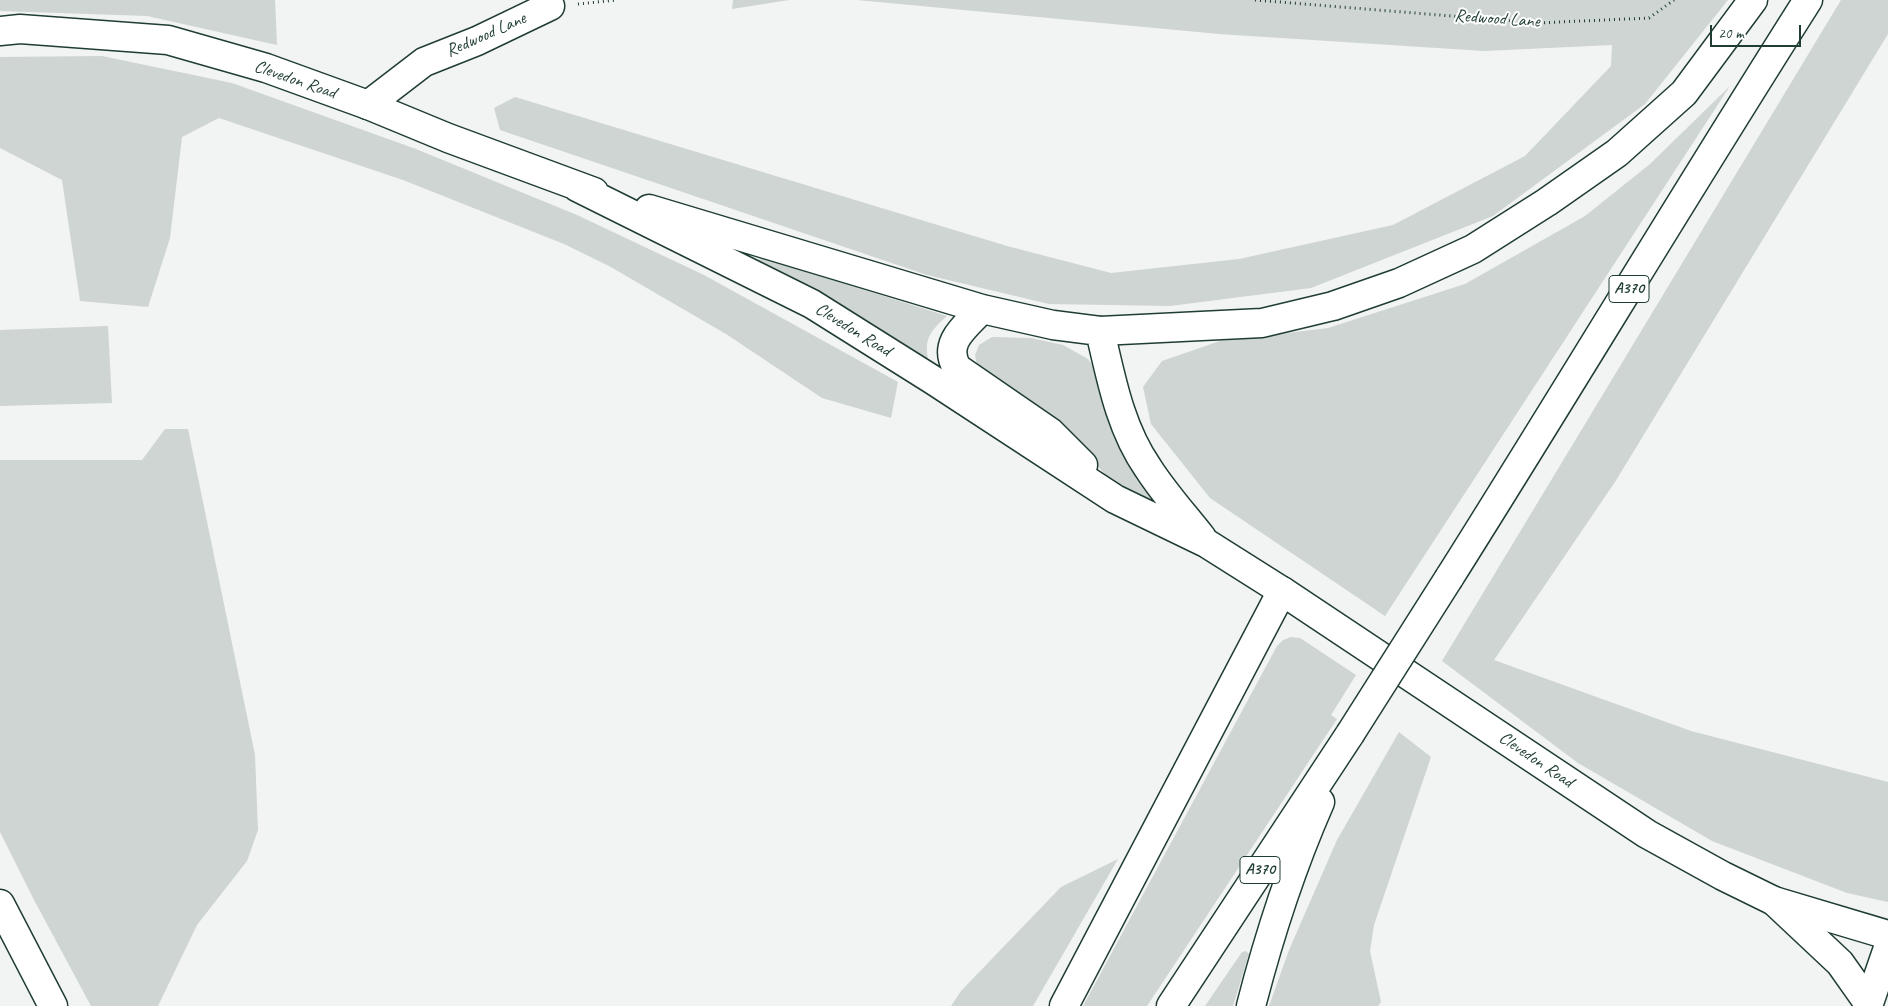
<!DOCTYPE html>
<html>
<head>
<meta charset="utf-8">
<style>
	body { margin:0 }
	#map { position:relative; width:1888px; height:1006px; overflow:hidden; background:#f2f3f3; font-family:Caveat,sans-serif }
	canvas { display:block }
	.scale { position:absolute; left:1710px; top:25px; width:91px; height:22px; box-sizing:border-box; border:2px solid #1f3d34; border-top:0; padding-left:6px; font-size:15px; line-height:18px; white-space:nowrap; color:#1f3d34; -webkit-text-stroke:4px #fff; paint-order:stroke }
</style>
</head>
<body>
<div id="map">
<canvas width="1888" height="1006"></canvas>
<div class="scale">20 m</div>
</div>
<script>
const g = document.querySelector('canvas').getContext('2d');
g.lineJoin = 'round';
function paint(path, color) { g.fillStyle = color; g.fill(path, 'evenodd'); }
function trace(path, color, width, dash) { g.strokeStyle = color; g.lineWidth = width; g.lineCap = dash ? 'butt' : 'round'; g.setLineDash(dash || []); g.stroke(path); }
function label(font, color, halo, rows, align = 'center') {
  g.font = font + ' Caveat,sans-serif'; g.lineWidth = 4; g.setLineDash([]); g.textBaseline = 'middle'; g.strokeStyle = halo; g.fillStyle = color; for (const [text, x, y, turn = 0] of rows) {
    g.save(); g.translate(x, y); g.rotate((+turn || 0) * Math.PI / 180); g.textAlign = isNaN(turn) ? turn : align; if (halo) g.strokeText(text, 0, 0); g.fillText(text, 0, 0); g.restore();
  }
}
paint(new Path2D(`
	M 0,0 L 275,0 L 277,45 L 147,16 L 0,11 Z
	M 733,0 L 789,0 L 732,9 Z
	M 857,0 L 1728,0 L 1645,104 L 1493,216 L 1311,288 L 1170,306 L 1049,304 L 927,275 L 500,130 L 494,108 L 515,97 L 1007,246 L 1111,273 L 1239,259 L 1393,225 L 1525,156 L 1611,66 L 1612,45 L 1484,51 L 1219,34 Z
	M 1841,0 L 1888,0 L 1888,34 L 1615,482 L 1494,660 L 1691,731 L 1888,782 L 1888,902 L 1847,893 L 1712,841 L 1578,763 L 1442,661 Z
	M 102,56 L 232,83 L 416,149 L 577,215 L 704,275 L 898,382 L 891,418 L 822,398 L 726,334 L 609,266 L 564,244 L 403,180 L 219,118 L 182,137 L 170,238 L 148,307 L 80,301 L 62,180 L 0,148 L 0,57 Z
	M 1730,86 L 1385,616 L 1210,498 L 1151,424 L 1143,387 L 1162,361 L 1220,341 L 1328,328 L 1465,284 L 1585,216 L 1650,164 Z
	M 763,258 L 947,316 C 930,331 923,340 929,362 L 757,267 L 756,260 Z
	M 108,326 L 112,403 L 0,406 L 0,330 Z
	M 992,337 L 1031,338 L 1063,345 L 1088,359 L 1102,380 L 1169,512 L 1136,496 L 1109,479 L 1062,425 L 1036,405 L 993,382 L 978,370 L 975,355 L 979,345 Z
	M 165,429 L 188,429 L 255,755 L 258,830 L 247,861 L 197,925 L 158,1006 L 91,1006 L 33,898 L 0,832 L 0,460 L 142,460 Z
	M 1291,637 L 1300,638 L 1356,675 L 1331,715 L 1337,719 L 1147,1006 L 1083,1006 L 1277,646 L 1283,640 Z
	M 1399,732 L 1431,757 L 1374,925 L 1370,951 L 1381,1002 L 1378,1006 L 1269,1006 L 1289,950 L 1337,840 Z
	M 1118,859 L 1033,1006 L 951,1006 L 961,991 L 1061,887 Z
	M 1246,951 L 1249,954 L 1233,1006 L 1205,1006 L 1242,952 Z`), '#ced5d3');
const street = new Path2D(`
	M 368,105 L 424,62 L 477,41 L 550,6
	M 0,904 L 53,1006`);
const secondary = new Path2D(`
	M 0,31 L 20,29 L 168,40 L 266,68 L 368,105 L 448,138 L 594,192
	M 577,187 L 812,304 L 933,380 L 1115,499 L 1206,543 L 1282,591 L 1647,834 L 1723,876 L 1774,901 L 1888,935
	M 649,209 L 982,309 L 1053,325 L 1100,331 C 1111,378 1120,428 1148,468 C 1164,493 1184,515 1202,538
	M 982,309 C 965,327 942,343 957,368 L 1050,432 L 1083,465`);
const primary = new Path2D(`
	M 1100,331 L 1262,323 L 1333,306 L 1399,283 L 1473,249 L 1547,202 L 1617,153 L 1684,93 L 1753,0
	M 1449,578 C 1570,386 1686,192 1808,0
	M 1774,901 L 1840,963 L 1869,1004
	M 1064,1006 L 1282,591
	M 1171,1006 L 1350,734
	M 1251,1006 C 1269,936 1291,868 1320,802
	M 1868,1006 L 1888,948`);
trace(street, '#1f3d34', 31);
trace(secondary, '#1f3d34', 31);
trace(primary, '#1f3d34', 31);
trace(new Path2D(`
	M 1255,0 L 1537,23 L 1649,18 L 1674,0
	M 578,4 L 617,0`), '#1f3d34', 3, [1, 4]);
trace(street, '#fff', 28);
trace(secondary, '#fff', 28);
trace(primary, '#fff', 28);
const primaryBridge = new Path2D(`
	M 1350,734 L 1449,578`);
trace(primaryBridge, '#1f3d34', 31, []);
trace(primaryBridge, '#fff', 28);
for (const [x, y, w] of [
	[1629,289,40],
	[1260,870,40]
]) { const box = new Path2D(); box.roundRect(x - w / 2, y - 13.5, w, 27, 4); g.fillStyle = '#fff'; g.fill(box); trace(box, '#1f3d34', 1); }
label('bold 16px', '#1f3d34', null, [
	["A370",1629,289],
	["A370",1260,870]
]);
label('18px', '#1f3d34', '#fff', [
	["Redwood Lane",1497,19,4],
	["Redwood Lane",486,35,-24],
	["Clevedon Road",295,80,19],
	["Clevedon Road",853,330,32],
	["Clevedon Road",1536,760,34]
]);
</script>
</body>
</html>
